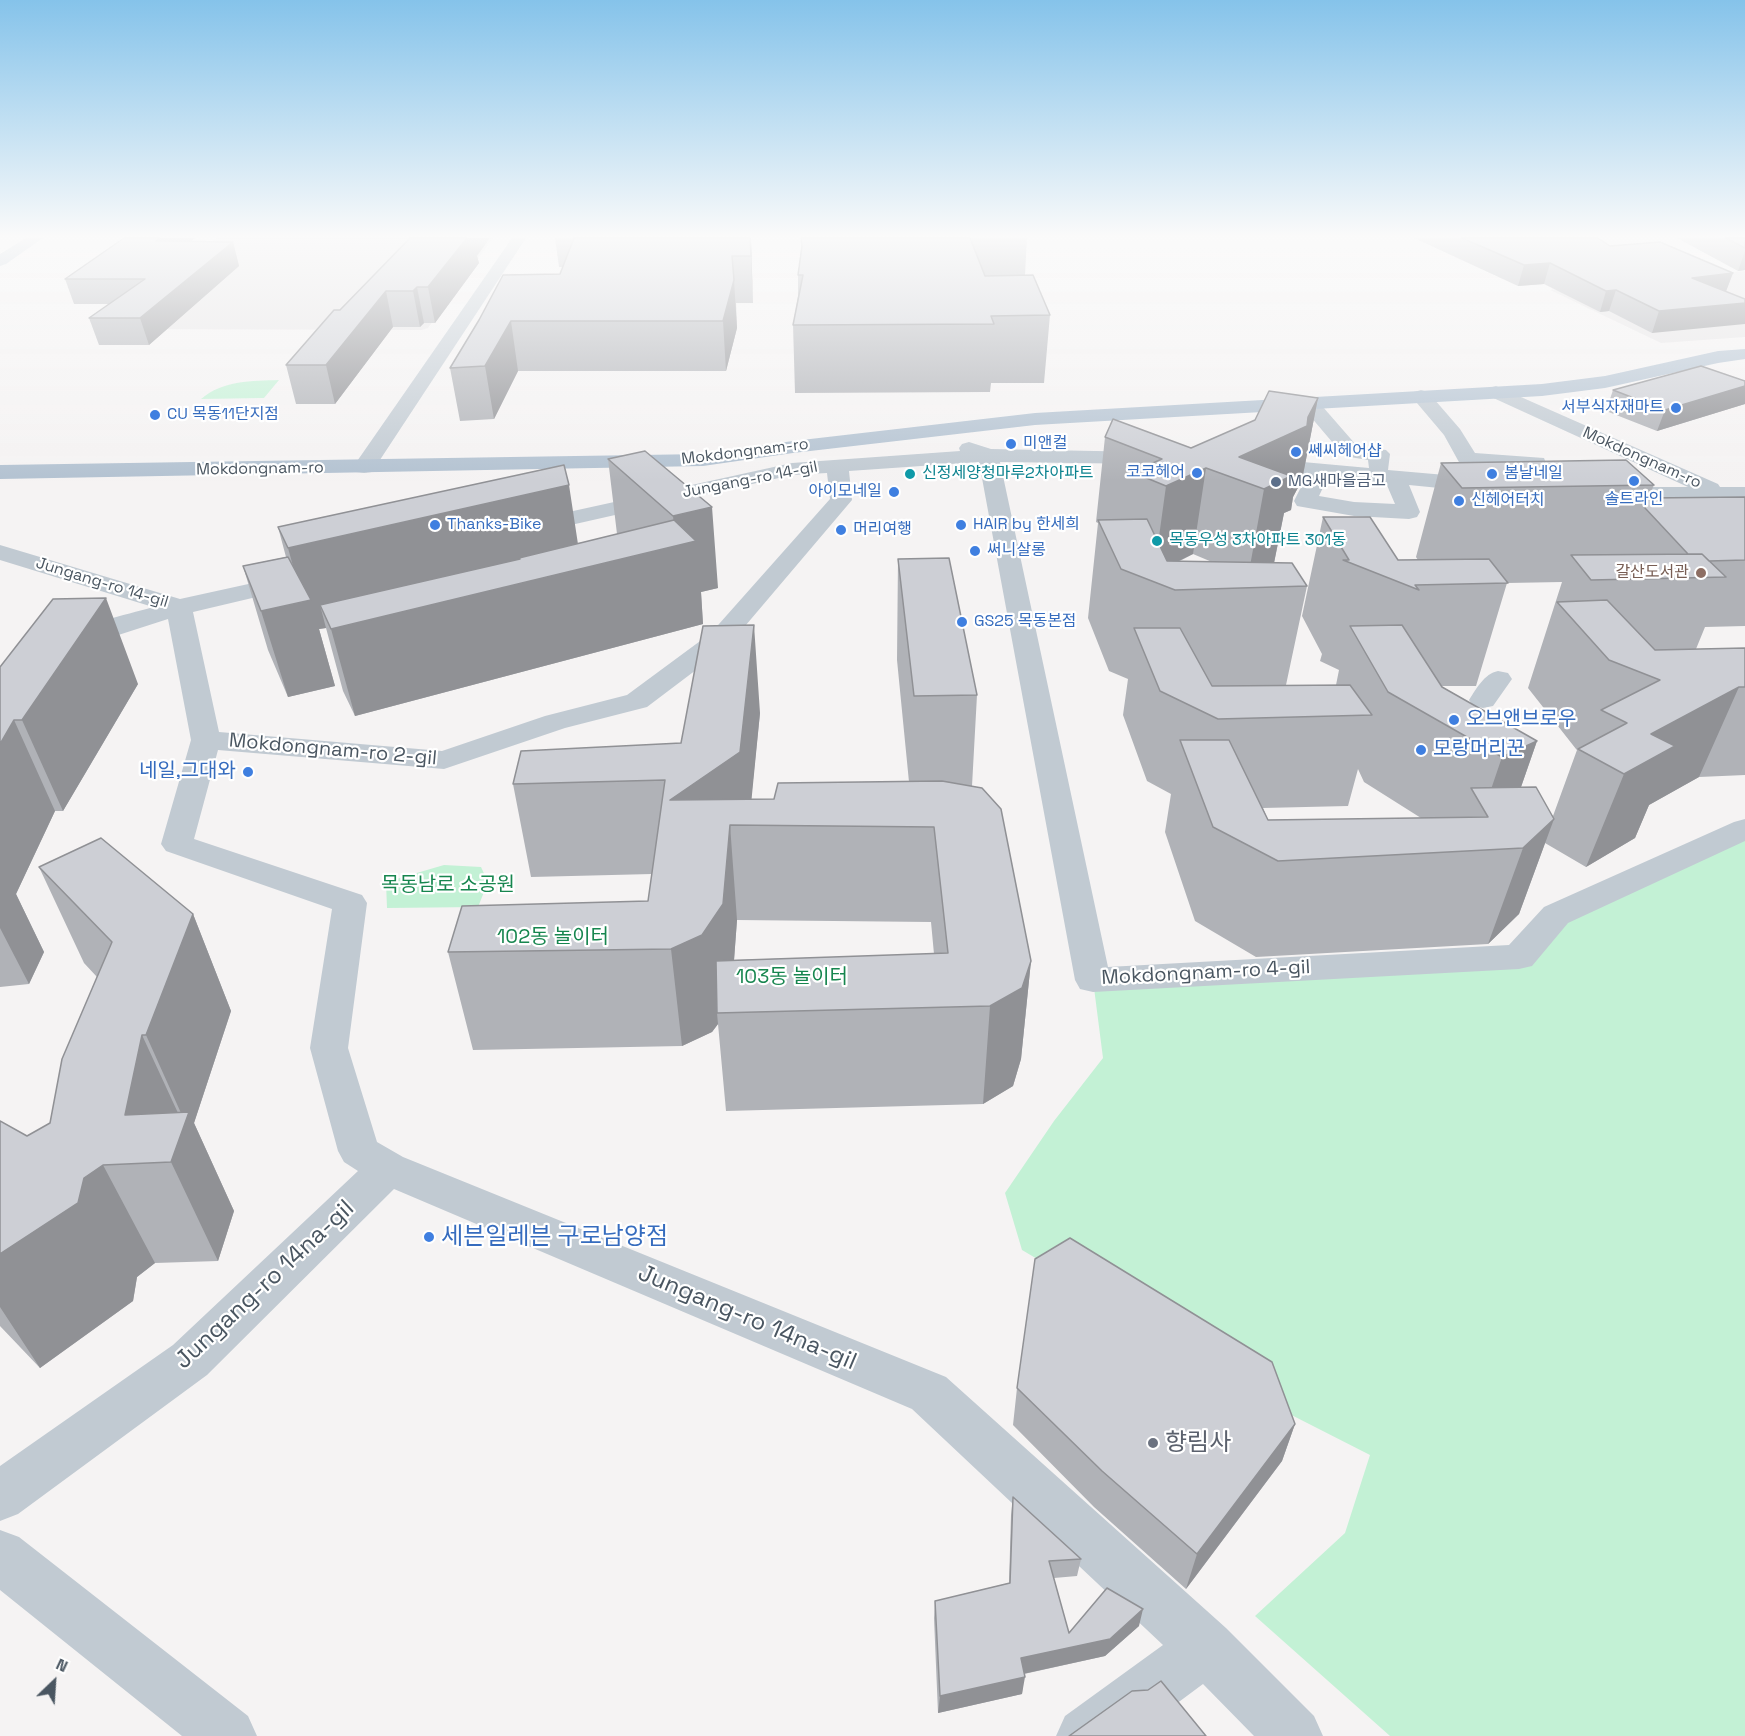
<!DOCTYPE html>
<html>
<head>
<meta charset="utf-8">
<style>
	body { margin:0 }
	#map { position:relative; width:1745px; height:1736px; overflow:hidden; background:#f5f3f3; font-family:"Space Grotesk",sans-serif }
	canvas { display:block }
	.north { position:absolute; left:24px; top:1652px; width:60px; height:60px; -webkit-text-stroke:4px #fff; paint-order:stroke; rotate:25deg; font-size:16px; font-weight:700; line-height:24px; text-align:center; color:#4a5661 }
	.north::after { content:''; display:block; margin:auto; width:21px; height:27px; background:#4a5661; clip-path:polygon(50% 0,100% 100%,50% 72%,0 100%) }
</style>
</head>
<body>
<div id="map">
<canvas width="1745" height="1736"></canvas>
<div class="north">N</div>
</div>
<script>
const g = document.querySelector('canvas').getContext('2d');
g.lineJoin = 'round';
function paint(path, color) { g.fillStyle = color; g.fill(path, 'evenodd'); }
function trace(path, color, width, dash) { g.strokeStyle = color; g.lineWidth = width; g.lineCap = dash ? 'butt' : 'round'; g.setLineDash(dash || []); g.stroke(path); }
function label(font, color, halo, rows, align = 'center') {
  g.font = font + ' "Space Grotesk","Noto Sans KR",sans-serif'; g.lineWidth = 4.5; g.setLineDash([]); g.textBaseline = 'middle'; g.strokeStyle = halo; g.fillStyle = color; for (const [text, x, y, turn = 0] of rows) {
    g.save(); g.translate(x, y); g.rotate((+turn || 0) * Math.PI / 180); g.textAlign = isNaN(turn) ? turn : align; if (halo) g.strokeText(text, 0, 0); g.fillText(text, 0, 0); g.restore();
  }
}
paint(new Path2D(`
	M 217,238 L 493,238 L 428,328 L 422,330 L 104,329 Z
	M 1745,271 L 1745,337 L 1661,343 L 1550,290 Z`), '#e6e4e5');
paint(new Path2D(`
	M 279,380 L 264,398 L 201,399 C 223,380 252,381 279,380 Z
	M 1745,829 L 1745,1736 L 1390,1736 L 1255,1616 L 1345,1533 L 1370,1455 L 1260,1399 L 1137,1318 L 1022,1250 L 1005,1193 L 1054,1121 L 1103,1058 L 1093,980 L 1519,957 L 1556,915 Z
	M 444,865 L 481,867 L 488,882 L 478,907 L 387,908 L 386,882 Z`), '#c3f1d5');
paint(new Path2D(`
	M 512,238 L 526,238 L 372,472 L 364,473 L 356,472 L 353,467 Z
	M 1496,386 L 1718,484 L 1720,487 L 1745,487 L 1745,501 L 1606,501 L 1598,499 L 1595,494 L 1598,489 L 1606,487 L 1688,487 L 1489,396 L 1486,392 L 1489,388 Z
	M 1421,390 L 1428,392 L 1460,429 L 1475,453 L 1544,458 L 1554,484 L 1551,489 L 1543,491 L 1535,489 L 1527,469 L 1460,464 L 1444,435 L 1411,396 L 1414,392 Z
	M 1309,397 L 1316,399 L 1357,446 L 1386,450 L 1390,454 L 1388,470 L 1480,478 L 1488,480 L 1491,485 L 1488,490 L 1480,492 L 1409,485 L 1420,512 L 1417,517 L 1409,519 L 1354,516 L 1297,506 L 1294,501 L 1307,475 L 1251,469 L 1248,464 L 1251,459 L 1259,458 L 1369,468 L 1368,460 L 1344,456 L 1299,403 L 1302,399 ZM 1328,477 L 1386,483 L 1395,504 L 1354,502 L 1319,496 Z
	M 969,442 L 991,449 L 1148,452 L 1156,453 L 1159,458 L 1156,463 L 1148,464 L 1000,462 L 1108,967 L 1509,945 L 1544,907 L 1734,822 L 1745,819 L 1745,841 L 1568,923 L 1532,966 L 1519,969 L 1093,992 L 1080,989 L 1075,980 L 979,462 L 849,471 L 852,500 L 729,645 L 647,707 L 565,728 L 444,769 L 218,750 L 194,839 L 362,895 L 367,903 L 348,1048 L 377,1142 L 403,1157 L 946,1377 L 1226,1628 L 1314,1716 L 1323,1736 L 1254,1736 L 1203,1684 L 1133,1736 L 1056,1736 L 1065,1716 L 1163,1645 L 912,1409 L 394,1189 L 207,1375 L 18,1514 L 0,1521 L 0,1466 L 173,1345 L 358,1171 L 344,1162 L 338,1151 L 310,1048 L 332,909 L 166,851 L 161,844 L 191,740 L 168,619 L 106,639 L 87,653 L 78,655 L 69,653 L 65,647 C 83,621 124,616 153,607 L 0,560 L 0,545 L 180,599 L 294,574 L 303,576 L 306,581 L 303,586 L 193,612 L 219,732 L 442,751 L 545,716 L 627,695 L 711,633 L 830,499 L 827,473 L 792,475 L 531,534 L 523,532 L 519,527 L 523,522 L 792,463 L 960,451 L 959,448 L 962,444 Z
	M 1498,671 L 1508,673 L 1512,679 L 1493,706 L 1483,708 L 1473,706 L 1469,700 C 1477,688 1484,674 1498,671 Z
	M 0,1530 L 19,1537 L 248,1716 L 257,1736 L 182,1736 L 0,1590 Z`), '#c1cad2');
paint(new Path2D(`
	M 26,238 L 43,238 L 6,264 L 0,266 L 0,254 Z
	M 1745,349 L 1745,359 L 1718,363 L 1605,388 L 1542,396 L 1035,425 L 793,453 L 703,466 L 0,479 L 0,465 L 703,454 L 793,441 L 1035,413 L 1542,384 L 1605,376 L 1718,351 Z`), '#b3c2d1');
paint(new Path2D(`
	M 410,238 L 477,256 L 479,263 L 435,323 L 424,323 L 420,327 L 393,327 L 335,404 L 296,404 L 286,365 Z
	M 555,238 L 755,238 L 751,238 L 753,303 L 736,303 L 737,328 L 726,371 L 518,371 L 494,419 L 460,421 L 450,368 L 479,320 L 560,274 L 563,267 L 559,267 Z
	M 801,238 L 1027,238 L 1025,275 L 1050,315 L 1044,383 L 991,383 L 990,392 L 795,393 L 793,325 L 798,296 L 798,275 L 801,249 Z
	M 1414,238 L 1598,238 L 1610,246 L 1733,273 L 1726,291 L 1652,333 L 1609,311 L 1600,312 L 1544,284 L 1518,286 Z
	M 1677,238 L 1745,238 L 1745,270 L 1738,271 Z
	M 191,241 L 233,242 L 239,266 L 149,345 L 99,345 L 89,318 L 109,304 L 74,304 L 65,279 Z
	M 1745,381 L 1745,404 L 1657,431 L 1606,411 L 1613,390 Z
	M 1318,398 L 1302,480 L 1293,497 L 1291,510 L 1284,513 L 1274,563 L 1307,586 L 1286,685 L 1336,685 L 1339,670 L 1320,661 L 1322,654 L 1302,616 L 1323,517 L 1398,560 L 1418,560 L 1416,557 L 1441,463 L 1654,485 L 1648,498 L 1745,497 L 1745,626 L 1705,627 L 1696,649 L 1745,648 L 1745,775 L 1699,777 L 1649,805 L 1635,838 L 1586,867 L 1545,843 L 1519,914 L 1488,944 L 1256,957 L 1195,921 L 1165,832 L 1171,794 L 1147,781 L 1123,715 L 1128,679 L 1109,671 L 1088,618 L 1098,523 L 1096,522 L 1105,437 L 1191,448 ZM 1193,554 L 1212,562 L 1178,562 ZM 1562,582 L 1528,688 L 1576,749 L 1577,750 L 1553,816 L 1521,787 L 1537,741 L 1441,686 L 1476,686 L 1507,583 ZM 1358,769 L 1364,782 L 1421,818 L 1268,820 L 1263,808 L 1348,806 Z
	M 645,451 L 718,588 L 701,592 L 703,624 L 355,716 L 343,691 L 326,628 L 319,629 L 335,686 L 288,697 L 268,650 L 243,566 L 286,557 L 278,527 L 578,544 L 617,534 L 608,459 Z
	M 898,559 L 977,695 L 972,786 L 1031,961 L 1021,1059 L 1013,1086 L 983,1104 L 726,1111 L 718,1024 L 712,1032 L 682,1046 L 473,1050 L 448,952 L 648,901 L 652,874 L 531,877 L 513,784 L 681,743 L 760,713 L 751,799 L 774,799 L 909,782 L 897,660 ZM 737,920 L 931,922 L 934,954 L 734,960 Z
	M 0,667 L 138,684 L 63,811 L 55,811 L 16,894 L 44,952 L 29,984 L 0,987 Z
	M 39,867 L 193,914 L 231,1011 L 194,1123 L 234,1211 L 218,1261 L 155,1263 L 137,1277 L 133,1301 L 40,1368 L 0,1326 L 0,1121 L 27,1136 L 50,1123 L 97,977 L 84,963 Z
	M 1017,1388 L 1295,1424 L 1282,1461 L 1186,1589 L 1094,1507 L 1013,1425 Z
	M 1013,1497 L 1081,1559 L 1077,1576 L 1054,1578 L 1069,1633 L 1139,1626 L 1105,1656 L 1024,1674 L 1022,1694 L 938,1713 L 934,1618 L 935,1601 L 1009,1583 L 1011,1515 Z`), '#b0b2b7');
paint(new Path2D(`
	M 160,238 L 195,238 L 163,265 L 156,241 Z
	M 467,238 L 490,238 L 477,256 L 479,263 L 435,323 L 428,287 Z
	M 750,238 L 751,238 L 753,303 Z
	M 233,242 L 239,266 L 149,345 L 140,318 Z
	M 1745,251 L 1745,270 L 1738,271 Z
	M 1550,263 L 1544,284 L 1518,286 L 1524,265 Z
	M 1733,273 L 1725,294 L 1692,278 Z
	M 734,280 L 737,328 L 726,371 L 723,321 Z
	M 417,287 L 424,323 L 420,327 L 413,291 Z
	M 1616,290 L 1609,311 L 1600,312 L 1606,291 Z
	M 386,291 L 393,327 L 335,404 L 326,365 Z
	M 1745,303 L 1745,324 L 1652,333 L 1659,311 Z
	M 511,321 L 518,371 L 494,419 L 485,366 Z
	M 1745,386 L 1745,404 L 1657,431 L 1665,410 Z
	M 1318,398 L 1302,480 L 1293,497 L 1291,510 L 1284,513 L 1274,563 L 1248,577 L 1264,489 L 1239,457 L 1308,417 Z
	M 1206,468 L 1193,554 L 1154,573 L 1166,486 Z
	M 569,485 L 581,564 L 520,559 L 519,558 L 522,579 L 320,605 L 326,628 L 319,629 L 335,686 L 288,697 L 261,611 L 303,602 L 288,548 Z
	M 712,507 L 718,588 L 701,592 L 703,624 L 355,716 L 331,629 L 676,546 L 673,516 Z
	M 106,598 L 138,684 L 63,811 L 22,720 Z
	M 754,625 L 760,713 L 749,825 L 730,825 L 737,920 L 731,1001 L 717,1013 L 718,1024 L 712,1032 L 682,1046 L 671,949 L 670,800 Z
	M 1739,687 L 1699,777 L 1649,805 L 1635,838 L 1586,867 L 1624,774 L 1651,734 Z
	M 14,720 L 55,811 L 16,894 L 44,952 L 29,984 L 0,928 L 0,744 Z
	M 1537,741 L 1505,833 L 1488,817 L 1484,810 L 1502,757 Z
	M 1554,819 L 1519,914 L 1488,944 L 1523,848 Z
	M 193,914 L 231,1011 L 194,1123 L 234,1211 L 218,1261 L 171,1162 L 125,1115 L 142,1035 L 184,1126 L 185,1122 L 146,1035 Z
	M 1031,961 L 1021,1059 L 1013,1086 L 983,1104 L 990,1006 Z
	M 103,1165 L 155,1263 L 137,1277 L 133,1301 L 40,1368 L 0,1307 L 0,1254 L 84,1178 Z
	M 1295,1424 L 1282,1461 L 1186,1589 L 1197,1554 Z
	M 1143,1609 L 1139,1626 L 1105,1656 L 1018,1675 L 1021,1658 Z
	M 1025,1677 L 1022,1694 L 938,1713 L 940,1696 Z`), '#909195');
const building = new Path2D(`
	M 124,238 L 160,238 L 156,241 L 233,242 L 140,318 L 89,318 L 145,279 L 65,279 Z
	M 410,238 L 467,238 L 428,287 L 417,287 L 413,291 L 386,291 L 326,365 L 286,365 L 334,310 L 340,310 Z
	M 574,238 L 750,238 L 751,256 L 732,256 L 734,280 L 723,321 L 511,321 L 485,366 L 450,368 L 479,320 L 503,275 L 560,274 Z
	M 801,238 L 970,238 L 985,276 L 1033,275 L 1050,315 L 991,316 L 994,324 L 793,325 L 803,275 L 798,275 L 802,246 Z
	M 1462,238 L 1598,238 L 1610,246 L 1660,242 L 1733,273 L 1692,278 L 1745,299 L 1745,303 L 1659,311 L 1616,290 L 1606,291 L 1550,263 L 1524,265 Z
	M 1726,238 L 1745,238 L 1745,248 Z
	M 1701,366 L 1745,381 L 1745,386 L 1665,410 L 1613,390 Z
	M 1269,391 L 1318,398 L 1308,417 L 1307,426 L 1239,457 L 1291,476 L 1264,489 L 1206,468 L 1166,486 L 1132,472 L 1162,459 L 1105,437 L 1113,419 L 1191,448 L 1255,420 Z
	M 645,451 L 712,507 L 673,516 L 608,459 Z
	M 1626,460 L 1654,485 L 1462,488 L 1441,463 Z
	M 564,465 L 569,485 L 288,548 L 278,527 Z
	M 1745,497 L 1745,560 L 1709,561 L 1702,554 L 1688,554 L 1645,508 L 1648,498 Z
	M 1323,517 L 1370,517 L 1398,560 L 1489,559 L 1508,583 L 1415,585 L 1419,590 L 1343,560 L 1349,560 Z
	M 1147,519 L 1167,561 L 1292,563 L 1307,586 L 1175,590 L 1121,569 L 1098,520 Z
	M 674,520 L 696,541 L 331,629 L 320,605 L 520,559 L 519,558 Z
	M 1702,554 L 1726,577 L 1591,580 L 1571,555 Z
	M 288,557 L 311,600 L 261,611 L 243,566 Z
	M 949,558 L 977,695 L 914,696 L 898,559 Z
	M 106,598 L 22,720 L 14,720 L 0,744 L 0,667 L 53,599 Z
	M 1607,600 L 1655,650 L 1745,648 L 1745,687 L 1739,687 L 1651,734 L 1675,746 L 1624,774 L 1578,749 L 1627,723 L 1601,710 L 1660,680 L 1609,660 L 1557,602 Z
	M 754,625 L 740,752 L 670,800 L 774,799 L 778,783 L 942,781 L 982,788 L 1001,809 L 1031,961 L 1022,988 L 990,1006 L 717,1013 L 716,961 L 948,953 L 934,827 L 730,825 L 723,904 L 702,935 L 671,949 L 448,952 L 462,906 L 648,901 L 665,780 L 513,784 L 521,751 L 681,743 L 703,626 Z
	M 1402,625 L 1442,687 L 1537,741 L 1502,757 L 1388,692 L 1350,626 Z
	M 1134,628 L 1180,628 L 1212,686 L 1350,685 L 1372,715 L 1218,719 L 1160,691 Z
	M 1180,740 L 1229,740 L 1268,820 L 1488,817 L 1471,788 L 1536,787 L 1554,819 L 1523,848 L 1278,861 L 1213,827 Z
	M 101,838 L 193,914 L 146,1035 L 142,1035 L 125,1115 L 189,1112 L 171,1162 L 103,1165 L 84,1178 L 78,1203 L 0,1254 L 0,1121 L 27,1136 L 50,1123 L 62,1059 L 112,942 L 39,867 Z
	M 1070,1238 L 1272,1362 L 1295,1424 L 1197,1554 L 1102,1471 L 1017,1388 L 1035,1259 Z
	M 1013,1497 L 1081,1559 L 1049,1561 L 1069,1633 L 1107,1588 L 1143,1609 L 1110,1639 L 1021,1658 L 1025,1677 L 940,1696 L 935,1601 L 1010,1583 Z
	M 1161,1681 L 1206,1736 L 1069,1736 L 1132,1691 L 1148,1690 Z`);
paint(building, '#cdcfd5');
trace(building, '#909195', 1.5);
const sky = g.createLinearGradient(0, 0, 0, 481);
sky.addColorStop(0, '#85c3ea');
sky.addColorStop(0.49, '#fafafa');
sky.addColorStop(1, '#fafafa00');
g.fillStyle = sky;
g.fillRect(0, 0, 1745, 481);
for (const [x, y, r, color] of [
	[1676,408,6,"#3f7fe0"],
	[155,415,6,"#3f7fe0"],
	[1011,444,6,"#3f7fe0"],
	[1296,452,6,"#3f7fe0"],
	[1197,473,6,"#3f7fe0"],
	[910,474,6,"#0f9aa8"],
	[1492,474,6,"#3f7fe0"],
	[1634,481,6,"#3f7fe0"],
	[1276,482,6,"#5c6f8a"],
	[894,492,6,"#3f7fe0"],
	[1459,501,6,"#3f7fe0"],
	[435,525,6,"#3f7fe0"],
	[961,525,6,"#3f7fe0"],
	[841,530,6,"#3f7fe0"],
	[1157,541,6,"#0f9aa8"],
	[975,551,6,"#3f7fe0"],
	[1701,573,6,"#8d6e63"],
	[962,622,6,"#3f7fe0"],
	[1454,720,6,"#3f7fe0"],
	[1421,750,6,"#3f7fe0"],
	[248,772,6,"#3f7fe0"],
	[429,1237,6,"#3f7fe0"],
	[1153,1443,6,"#6b7280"]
]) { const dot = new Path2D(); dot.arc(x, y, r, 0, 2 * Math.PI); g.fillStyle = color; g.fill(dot); trace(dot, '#fff', 2); }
label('16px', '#366cbe', '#fff', [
	["서부식자재마트",1664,408,"right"],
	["CU 목동11단지점",167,415],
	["미앤컬",1023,444],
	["쎄씨헤어샵",1308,452],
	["코코헤어",1185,473,"right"],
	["봄날네일",1504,474],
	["아이모네일",882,492,"right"],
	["솔트라인",1634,500,"center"],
	["신헤어터치",1471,501],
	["Thanks-Bike",447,525],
	["HAIR by 한세희",973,525],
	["머리여행",853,530],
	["써니살롱",987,551],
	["GS25 목동본점",974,622]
], 'left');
label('16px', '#4a5661', '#fff', [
	["Mokdongnam-ro",745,452,-7],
	["Mokdongnam-ro",1642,458,24],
	["Mokdongnam-ro",260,469,-1],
	["Jungang-ro 14-gil",750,480,-11],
	["Jungang-ro 14-gil",102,583,17]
]);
label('16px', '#0d838f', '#fff', [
	["신정세양청마루2차아파트",922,474],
	["목동우성 3차아파트 301동",1169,541]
], 'left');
label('16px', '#4e5e75', '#fff', [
	["MG새마을금고",1288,482]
], 'left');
label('16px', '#785e54', '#fff', [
	["갈산도서관",1689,573]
], 'right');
label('20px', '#366cbe', '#fff', [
	["오브앤브로우",1466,720],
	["모랑머리꾼",1433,750],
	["네일,그대와",236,772,"right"]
], 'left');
label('20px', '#4a5661', '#fff', [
	["Mokdongnam-ro 2-gil",333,750,5],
	["Mokdongnam-ro 4-gil",1206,973,-3]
]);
label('20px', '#17864f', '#fff', [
	["목동남로 소공원",448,886],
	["102동 놀이터",553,938],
	["103동 놀이터",792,978]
]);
label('24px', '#366cbe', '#fff', [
	["세븐일레븐 구로남양점",441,1237]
], 'left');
label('24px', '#4a5661', '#fff', [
	["Jungang-ro 14na-gil",265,1285,-43],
	["Jungang-ro 14na-gil",747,1318,23]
]);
label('24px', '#5b616d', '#fff', [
	["향림사",1165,1443]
], 'left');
</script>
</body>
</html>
